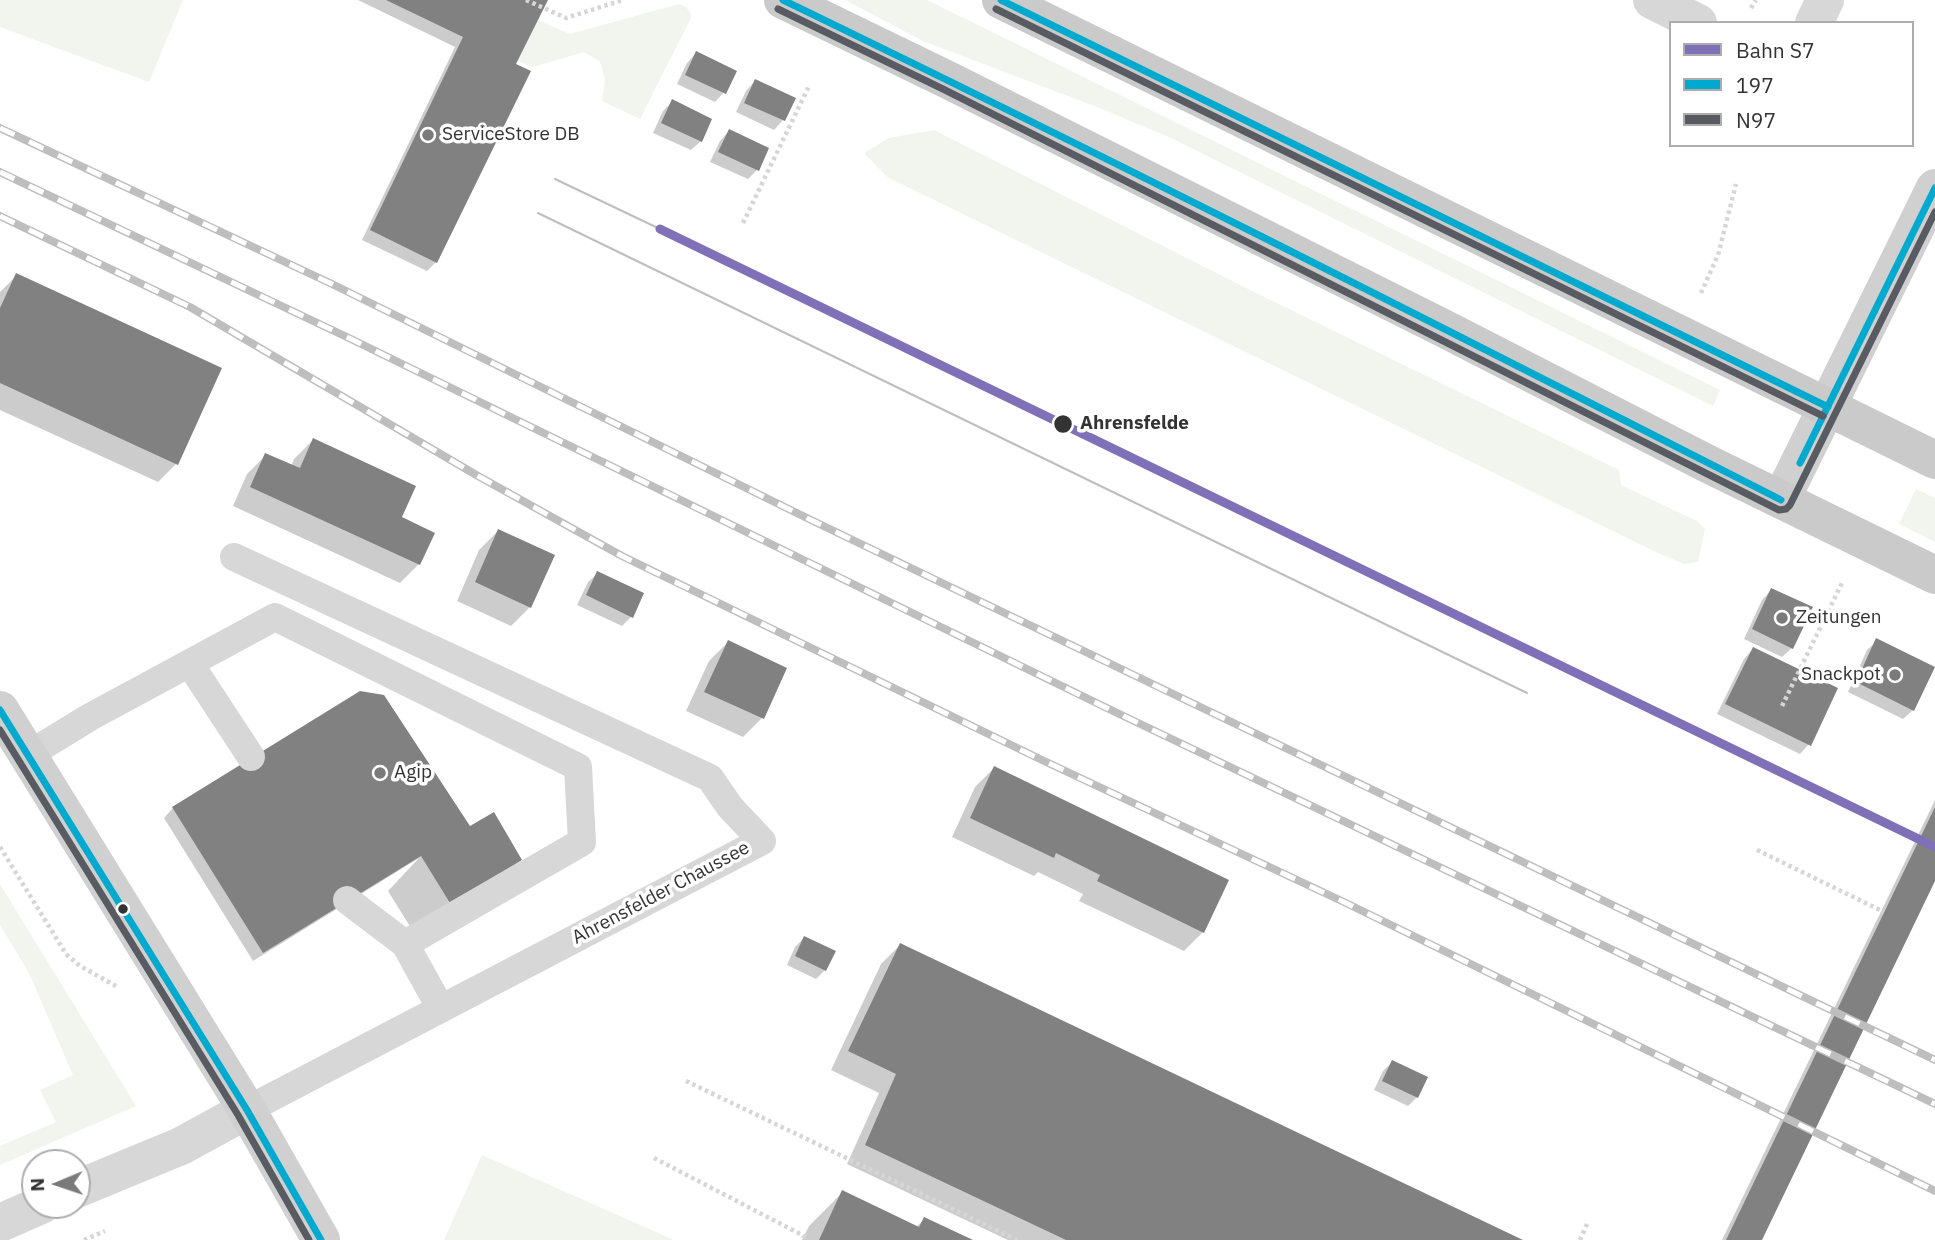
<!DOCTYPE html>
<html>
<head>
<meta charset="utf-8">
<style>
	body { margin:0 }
	#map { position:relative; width:1935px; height:1240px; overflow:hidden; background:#fff; font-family:"IBM Plex Sans",sans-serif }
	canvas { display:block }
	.legend { position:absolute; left:1669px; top:21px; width:245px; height:126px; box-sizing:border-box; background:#fff; border:2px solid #adadad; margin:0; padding:9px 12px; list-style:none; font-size:21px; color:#333 }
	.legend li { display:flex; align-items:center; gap:14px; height:35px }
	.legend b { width:35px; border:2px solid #adadad }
	.north { position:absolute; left:21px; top:1149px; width:70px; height:70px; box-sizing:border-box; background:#fff; border:2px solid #adadad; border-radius:50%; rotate:268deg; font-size:19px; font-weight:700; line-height:28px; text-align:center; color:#333 }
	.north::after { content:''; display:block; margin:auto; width:24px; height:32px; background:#7a7a7a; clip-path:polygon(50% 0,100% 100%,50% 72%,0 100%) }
</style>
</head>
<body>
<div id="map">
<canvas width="1935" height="1240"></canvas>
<ul class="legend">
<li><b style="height:9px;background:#8070b7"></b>Bahn S7</li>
<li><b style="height:9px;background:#00a9ce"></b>197</li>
<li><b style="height:9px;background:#595b62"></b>N97</li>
</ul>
<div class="north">N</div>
</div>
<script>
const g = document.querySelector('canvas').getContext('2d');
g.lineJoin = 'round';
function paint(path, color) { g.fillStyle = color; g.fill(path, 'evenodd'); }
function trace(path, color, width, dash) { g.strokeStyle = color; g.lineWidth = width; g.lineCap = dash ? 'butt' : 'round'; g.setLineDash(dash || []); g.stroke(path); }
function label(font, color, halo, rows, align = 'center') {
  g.font = font + ' "IBM Plex Sans",sans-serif'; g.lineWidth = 7; g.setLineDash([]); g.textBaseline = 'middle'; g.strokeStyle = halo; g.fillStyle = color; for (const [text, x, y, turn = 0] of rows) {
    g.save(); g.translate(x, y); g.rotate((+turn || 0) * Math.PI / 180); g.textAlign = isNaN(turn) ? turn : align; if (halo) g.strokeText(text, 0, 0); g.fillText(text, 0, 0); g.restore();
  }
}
paint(new Path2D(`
	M 0,0 L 183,0 L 149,82 L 0,27 Z
	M 848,0 L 927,0 L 1720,390 L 1713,406 L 1171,138 L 1102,109 L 923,41 L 847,1 Z
	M 679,4 L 686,7 L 691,13 L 691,18 L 640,119 L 602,101 L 605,79 L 600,62 L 584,52 L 533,67 L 518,61 L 538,20 L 570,34 Z
	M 934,130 L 1250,290 L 1619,470 L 1621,485 L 1697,521 L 1705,529 L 1698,562 L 1684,564 L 1658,553 L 887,177 L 864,153 L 889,138 Z
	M 1916,489 L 1935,498 L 1935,542 L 1899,524 Z
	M 0,884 L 136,1106 L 0,1165 L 0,1146 L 56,1122 L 40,1090 L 73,1075 L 29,973 L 0,925 Z
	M 482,1155 L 674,1240 L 444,1240 Z`), '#f1f5ed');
paint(new Path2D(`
	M 358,0 L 546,0 L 514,64 L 436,262 L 427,271 L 362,240 L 455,47 Z
	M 696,53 L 724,92 L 715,102 L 677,84 L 687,63 Z
	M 755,81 L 783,120 L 774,130 L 736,112 L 746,91 Z
	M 672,102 L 701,141 L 691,150 L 653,133 L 663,111 Z
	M 729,131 L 757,170 L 748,179 L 710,162 L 720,141 Z
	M 17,275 L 176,464 L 158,482 L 0,410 L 0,292 Z
	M 313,440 L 399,518 L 433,533 L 419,564 L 400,583 L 233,506 L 247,474 L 266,455 L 291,467 L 294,459 Z
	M 498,531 L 530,607 L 511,626 L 457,601 L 479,550 Z
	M 598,573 L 631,617 L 622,626 L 577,605 L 588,582 Z
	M 1771,590 L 1792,648 L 1782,657 L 1744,639 L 1762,600 Z
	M 1877,641 L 1913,710 L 1903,719 L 1848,692 L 1867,650 Z
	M 728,642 L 785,669 L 762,718 L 743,737 L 686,711 L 709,661 Z
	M 1753,649 L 1809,744 L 1800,754 L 1717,714 L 1744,659 Z
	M 994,768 L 1203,932 L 1184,951 L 1079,901 L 1083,894 L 1038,872 L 1034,876 L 952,837 L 975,787 Z
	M 1935,800 L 1935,877 L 1760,1240 L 1722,1240 Z
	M 173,808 L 520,860 L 486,894 L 416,936 L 388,891 L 419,858 L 253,961 L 164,818 Z
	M 804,938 L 825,970 L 816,979 L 787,965 L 795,947 Z
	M 900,945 L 1519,1240 L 1008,1240 L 847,1164 L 879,1093 L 831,1070 L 881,964 Z
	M 1392,1062 L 1417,1097 L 1408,1106 L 1374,1090 L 1383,1071 Z
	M 843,1192 L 916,1227 L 925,1219 L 969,1240 L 802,1240 L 809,1226 Z`), '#0003');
paint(new Path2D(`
	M 386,0 L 548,0 L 516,64 L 531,71 L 437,263 L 370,230 L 463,37 Z
	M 696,51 L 737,71 L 726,94 L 685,75 Z
	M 755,79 L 796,98 L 785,121 L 744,103 Z
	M 672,99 L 712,119 L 702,142 L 661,123 Z
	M 729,129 L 769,148 L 759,171 L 718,152 Z
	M 16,273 L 222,368 L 178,465 L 0,383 L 0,308 Z
	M 313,438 L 416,486 L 402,517 L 435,533 L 420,565 L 250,487 L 265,453 L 300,468 Z
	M 498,529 L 555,555 L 531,608 L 475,582 Z
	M 597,571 L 644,593 L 633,618 L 586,595 Z
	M 1771,588 L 1813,607 L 1793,649 L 1752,629 Z
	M 1876,638 L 1935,667 L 1914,711 L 1856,682 Z
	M 728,640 L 787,668 L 764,719 L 704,692 Z
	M 1753,647 L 1838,688 L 1811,746 L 1725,704 Z
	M 360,691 L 384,695 L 470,826 L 494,812 L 522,860 L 450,903 L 421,856 L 263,953 L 172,807 Z
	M 994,766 L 1229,880 L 1204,933 L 1097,881 L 1100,875 L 1056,853 L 1054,858 L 970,818 Z
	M 1935,807 L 1935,881 L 1762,1240 L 1726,1240 Z
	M 804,936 L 836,951 L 826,971 L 795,956 Z
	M 900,943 L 1523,1240 L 1066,1240 L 865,1145 L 896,1074 L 848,1051 Z
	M 1392,1060 L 1428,1077 L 1418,1098 L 1382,1081 Z
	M 842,1190 L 919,1227 L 924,1217 L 973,1240 L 819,1240 Z`), '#818181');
trace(new Path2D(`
	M 526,0 L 566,18 L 623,0
	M 1751,8 L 1756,0
	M 743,223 L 809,86
	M 1701,293 L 1718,255 L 1736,184
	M 1782,706 L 1843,581
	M 0,847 L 66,954 L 80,966 L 116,986
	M 1757,850 L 1884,912
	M 686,1081 L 1017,1240
	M 654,1158 L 804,1236 L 803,1240
	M 84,1240 L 105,1231
	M 1580,1240 L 1588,1222`), '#d6d6d6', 4.5, [3.5, 3.5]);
trace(new Path2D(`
	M 234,557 L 710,778 L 730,807 L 762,841 L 247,1110
	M 190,664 L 251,757
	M 28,755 L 90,717 L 275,617 L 578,767 L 582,842 L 405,944
	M 347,900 L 405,944 L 441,1009`), '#d7d7d7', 28);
trace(new Path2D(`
	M 1652,0 L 1698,23
	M 1814,23 L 1825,0
	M 77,1189 L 181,1146 L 247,1110
	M 0,1223 L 41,1205`), '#d7d7d7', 38);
trace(new Path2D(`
	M 1781,500 L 1935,188
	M 0,710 L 247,1110 L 321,1240`), '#d0d0d0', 38);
trace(new Path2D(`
	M 783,0 L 948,80 L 1443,328 L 1708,464 L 1935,575
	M 1001,0 L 1935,460`), '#cacaca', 38);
trace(new Path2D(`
	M 555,179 L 660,229
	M 538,213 L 1527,693`), '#bebebe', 2);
const rail = new Path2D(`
	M 0,128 L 332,284 L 811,520 L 1935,1060
	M 0,172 L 351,339 L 1111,710 L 1935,1104
	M 0,216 L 190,307 L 478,476 L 622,556 L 1042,760 L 1346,903 L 1935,1191`);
trace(rail, '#bebebe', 8);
trace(rail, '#fff', 5, [16]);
trace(new Path2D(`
	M 783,0 C 1118,162 1449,331 1781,500
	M 1001,0 L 1828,407
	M 1800,463 L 1935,188
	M 0,710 L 247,1110 L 321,1240`), '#00a9ce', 7);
trace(new Path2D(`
	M 778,9 L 943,89 L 1779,510 L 1786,509 L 1790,505 L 1935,212
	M 996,9 L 1823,416
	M 0,730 L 238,1115 L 309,1240`), '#595b62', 7);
trace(new Path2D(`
	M 660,229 L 1935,847`), '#8070b7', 9);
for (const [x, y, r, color] of [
	[428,135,7,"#7a7a7a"],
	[1063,424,10,"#333"],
	[1782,618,7,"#7a7a7a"],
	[1895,675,7,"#7a7a7a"],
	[380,773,7,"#7a7a7a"],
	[123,909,6,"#333"]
]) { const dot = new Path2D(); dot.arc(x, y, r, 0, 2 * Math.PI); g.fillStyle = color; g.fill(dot); trace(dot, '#fff', 2.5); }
label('19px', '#333', '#fff', [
	["ServiceStore DB",442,135],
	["Zeitungen",1796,618],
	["Snackpot",1881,675,"right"],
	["Agip",394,773]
], 'left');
label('bold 19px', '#333', '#fff', [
	["Ahrensfelde",1080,424]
], 'left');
label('19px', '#333', '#fff', [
	["Ahrensfelder Chaussee",661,893,-28]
]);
</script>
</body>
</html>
